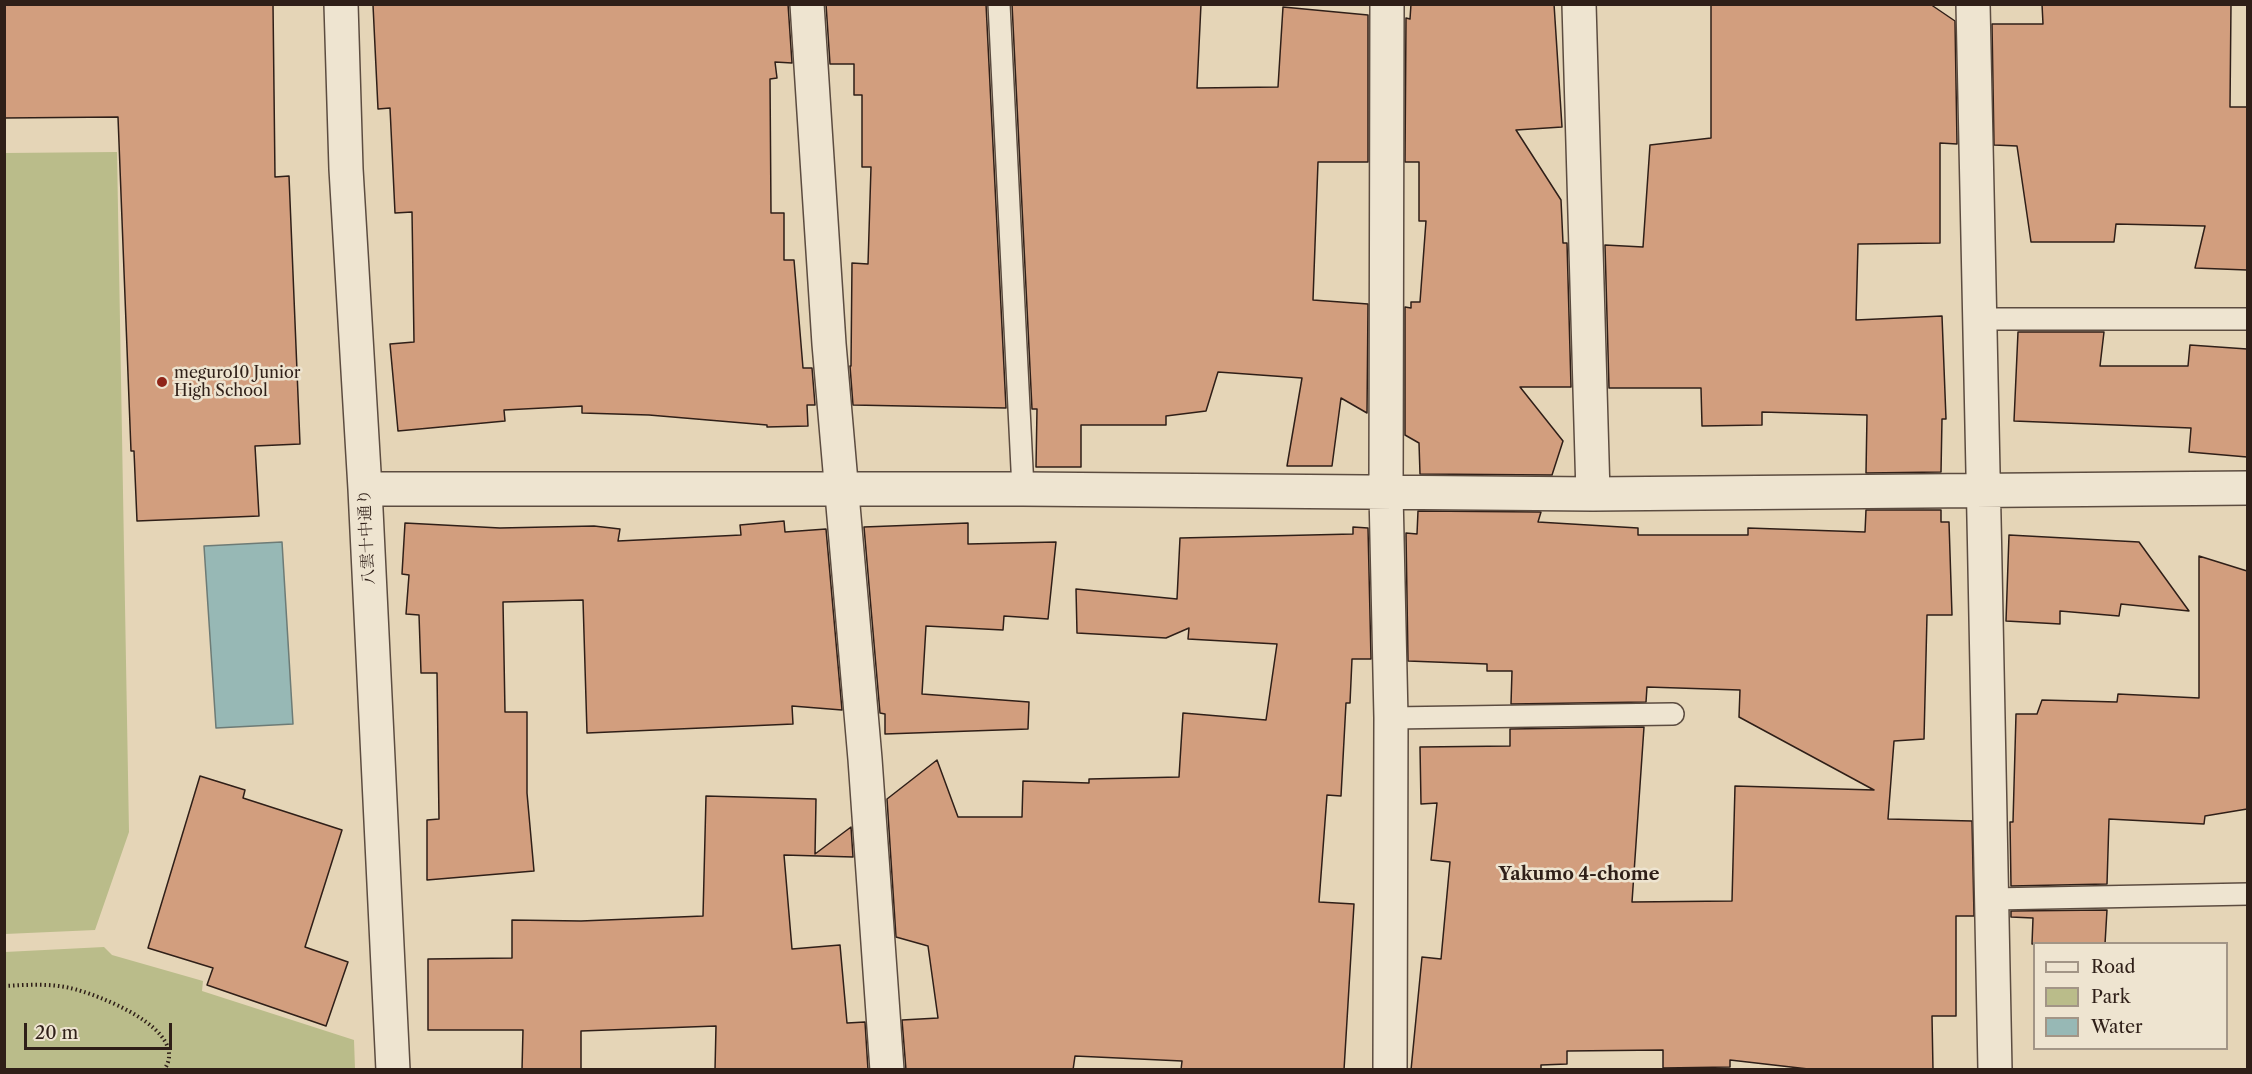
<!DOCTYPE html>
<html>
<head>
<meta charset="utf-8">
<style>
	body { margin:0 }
	#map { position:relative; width:2252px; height:1074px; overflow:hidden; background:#e5d5b7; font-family:"Libre Caslon Text",serif }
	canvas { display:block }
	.frame { position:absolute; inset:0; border:6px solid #2f1f18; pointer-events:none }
	.legend { position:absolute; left:2033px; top:942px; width:195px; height:108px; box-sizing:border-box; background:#eee4d0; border:2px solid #a29586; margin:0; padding:8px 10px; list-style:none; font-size:18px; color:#2f1f18 }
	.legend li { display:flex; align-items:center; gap:12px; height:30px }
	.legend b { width:30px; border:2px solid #a29586 }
	.scale { position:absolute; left:24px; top:1023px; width:148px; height:27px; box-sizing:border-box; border:3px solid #2f1f18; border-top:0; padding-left:8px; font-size:18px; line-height:21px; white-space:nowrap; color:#2f1f18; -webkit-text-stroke:4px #eee4d0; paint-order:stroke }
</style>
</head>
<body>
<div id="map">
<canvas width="2252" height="1074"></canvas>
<div class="frame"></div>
<ul class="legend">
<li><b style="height:8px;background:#eee4d0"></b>Road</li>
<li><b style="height:16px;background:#babc8a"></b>Park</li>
<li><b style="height:16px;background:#97b8b5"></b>Water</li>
</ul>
<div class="scale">20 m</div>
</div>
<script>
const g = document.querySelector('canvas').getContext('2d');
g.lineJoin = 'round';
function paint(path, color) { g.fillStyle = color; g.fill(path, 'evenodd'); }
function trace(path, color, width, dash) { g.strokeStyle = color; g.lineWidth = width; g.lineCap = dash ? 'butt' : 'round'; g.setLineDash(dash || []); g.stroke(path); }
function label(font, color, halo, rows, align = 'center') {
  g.font = font + ' "Libre Caslon Text","Noto Serif JP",serif'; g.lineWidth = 5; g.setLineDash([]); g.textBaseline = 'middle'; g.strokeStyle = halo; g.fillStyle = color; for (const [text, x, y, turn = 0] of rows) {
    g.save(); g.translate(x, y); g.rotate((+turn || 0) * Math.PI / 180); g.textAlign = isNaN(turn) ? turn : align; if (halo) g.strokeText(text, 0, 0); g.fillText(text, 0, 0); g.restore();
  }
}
paint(new Path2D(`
	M 117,152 L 129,832 L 95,930 L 5,934 L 5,153 Z
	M 104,947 L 112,955 L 203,981 L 202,991 L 354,1040 L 355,1069 L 5,1069 L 5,952 Z`), '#babc8a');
const water = new Path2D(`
	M 282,542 L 293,724 L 216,728 L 204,546 Z`);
paint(water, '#97b8b5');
trace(water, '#6d7b76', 1.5);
const building = new Path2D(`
	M 4,4 L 273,4 L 275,177 L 289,176 L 300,444 L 255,446 L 259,516 L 137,521 L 134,451 L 131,451 L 118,117 L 4,118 Z
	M 788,4 L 792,63 L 775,62 L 777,78 L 770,79 L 771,213 L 784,213 L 784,260 L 794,260 L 803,368 L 812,368 L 815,405 L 807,405 L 808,426 L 767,427 L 767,425 L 649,415 L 582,413 L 582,406 L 504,410 L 505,421 L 398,431 L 390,344 L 414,342 L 412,212 L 395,213 L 390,108 L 378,109 L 373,5 Z
	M 826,4 L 986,4 L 1006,408 L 853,405 L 850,366 L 851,366 L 852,263 L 868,264 L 871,167 L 862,167 L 862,95 L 854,95 L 854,64 L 830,64 Z
	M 1012,4 L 1201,4 L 1197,88 L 1278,87 L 1283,7 L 1368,15 L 1368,162 L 1318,162 L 1313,300 L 1368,304 L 1367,413 L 1341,398 L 1332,466 L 1287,466 L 1302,378 L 1218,372 L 1206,411 L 1166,416 L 1166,425 L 1081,425 L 1081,467 L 1036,467 L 1037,409 L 1032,409 Z
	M 1411,4 L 1554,4 L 1562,127 L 1516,130 L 1561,200 L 1563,243 L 1567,243 L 1571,387 L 1520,387 L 1563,441 L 1552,475 L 1420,474 L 1419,443 L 1405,435 L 1405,307 L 1411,308 L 1411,302 L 1420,302 L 1426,221 L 1419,221 L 1419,162 L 1405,162 L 1406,18 L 1410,19 Z
	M 1711,4 L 1930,4 L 1955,21 L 1957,144 L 1940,143 L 1940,243 L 1858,244 L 1856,320 L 1942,316 L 1946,419 L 1942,419 L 1941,472 L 1866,473 L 1867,415 L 1762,412 L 1762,425 L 1702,426 L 1701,388 L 1609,388 L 1605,245 L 1643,247 L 1650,145 L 1711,138 Z
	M 2042,4 L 2231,4 L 2230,107 L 2247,107 L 2247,270 L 2195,268 L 2205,226 L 2116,224 L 2114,242 L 2031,242 L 2017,146 L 1994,145 L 1992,24 L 2043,24 Z
	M 2018,332 L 2104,332 L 2100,366 L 2188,366 L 2190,345 L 2247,349 L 2247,457 L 2189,452 L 2191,428 L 2014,421 Z
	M 1866,510 L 1941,510 L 1941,522 L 1949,522 L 1952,615 L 1927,615 L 1924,739 L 1894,741 L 1888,819 L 1972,821 L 1974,916 L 1956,916 L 1956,1016 L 1932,1016 L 1933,1070 L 1817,1070 L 1730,1060 L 1730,1067 L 1663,1068 L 1663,1050 L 1567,1051 L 1567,1064 L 1541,1065 L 1541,1070 L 1411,1070 L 1422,957 L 1441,959 L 1450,862 L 1431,860 L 1437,803 L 1421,804 L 1420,747 L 1510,746 L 1510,729 L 1644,727 L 1632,902 L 1732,901 L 1735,786 L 1874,790 L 1739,717 L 1740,690 L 1647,687 L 1646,702 L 1511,704 L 1512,671 L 1487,671 L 1487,664 L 1408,661 L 1406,533 L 1417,534 L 1418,511 L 1541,512 L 1538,522 L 1638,528 L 1638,535 L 1748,535 L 1748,528 L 1865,532 Z
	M 784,521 L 785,532 L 826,529 L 842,710 L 792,706 L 793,724 L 587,733 L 583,600 L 503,602 L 505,712 L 527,712 L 527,793 L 534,871 L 427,880 L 427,820 L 439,819 L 437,673 L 421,673 L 419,615 L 406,614 L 409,575 L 402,574 L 405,523 L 500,528 L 594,526 L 620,529 L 618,541 L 741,535 L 740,525 Z
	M 968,523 L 968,544 L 1056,542 L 1048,619 L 1004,616 L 1003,630 L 926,626 L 922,694 L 1029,702 L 1028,729 L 885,734 L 885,714 L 880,713 L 864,527 Z
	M 1353,527 L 1368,528 L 1371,659 L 1352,659 L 1350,703 L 1346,703 L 1341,796 L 1327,795 L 1319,902 L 1354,904 L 1344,1070 L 1181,1070 L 1182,1061 L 1075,1056 L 1073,1070 L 906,1070 L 902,1020 L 938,1018 L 928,946 L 896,937 L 887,799 L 937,760 L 958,817 L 1022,817 L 1023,781 L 1089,783 L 1089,779 L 1179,777 L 1183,713 L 1266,720 L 1277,644 L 1188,639 L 1189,628 L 1166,638 L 1077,633 L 1076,589 L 1177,599 L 1180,538 L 1353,534 Z
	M 2009,535 L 2139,542 L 2189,611 L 2121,604 L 2119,616 L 2060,611 L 2060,624 L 2006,621 Z
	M 2199,556 L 2247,571 L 2247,809 L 2205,816 L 2204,824 L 2109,819 L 2107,884 L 2011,886 L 2010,822 L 2013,822 L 2016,714 L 2037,714 L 2042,700 L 2117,702 L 2118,694 L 2199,698 Z
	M 200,776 L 245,790 L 243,798 L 342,830 L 305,947 L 348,962 L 326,1026 L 207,985 L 213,968 L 148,948 Z
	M 706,796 L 816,799 L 815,854 L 851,827 L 853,857 L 784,855 L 792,949 L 840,945 L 847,1023 L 865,1022 L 868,1070 L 715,1070 L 716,1026 L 581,1031 L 581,1070 L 522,1070 L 523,1030 L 428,1030 L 428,959 L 512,958 L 512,920 L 581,921 L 703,916 Z
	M 2107,910 L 2105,944 L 2032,944 L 2033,918 L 2011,917 L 2011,911 Z`);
paint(building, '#d29e7e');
trace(building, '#2f1f18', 1.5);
const service = new Path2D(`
	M 999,4 L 1023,489
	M 1978,319 L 2248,319
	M 1391,718 L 1673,714
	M 1993,899 L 2248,894`);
const minor = new Path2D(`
	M 341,4 L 346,169 L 365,489 L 393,1070
	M 807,4 L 829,344 L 865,759 L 887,1070
	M 1387,4 L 1386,493 L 1391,718 L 1390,1070
	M 1579,4 L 1593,494
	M 1973,4 C 1978,360 1991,714 1995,1070
	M 365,489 L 1023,489 L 1593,494 L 2248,488`);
trace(service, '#5c4c40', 24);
trace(minor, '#5c4c40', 36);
trace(new Path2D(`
	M 4,986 C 26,985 48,983 70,988 C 97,994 192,1030 164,1070`), '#2f1f18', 4, [1.5, 3]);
trace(service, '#eee4d0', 21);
trace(minor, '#eee4d0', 33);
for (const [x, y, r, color] of [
	[162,382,6,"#8f2418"]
]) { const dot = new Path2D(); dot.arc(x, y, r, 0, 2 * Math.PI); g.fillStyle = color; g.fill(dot); trace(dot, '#eee4d0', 2); }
label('16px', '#2f1f18', '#eee4d0', [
	["meguro10 Junior",174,373],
	["High School",174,391]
], 'left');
label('16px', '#2f1f18', '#eee4d0', [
	["八雲十中通り",367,537,-93]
]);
label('bold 18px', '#2f1f18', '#eee4d0', [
	["Yakumo 4-chome",1579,875]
]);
</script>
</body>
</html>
